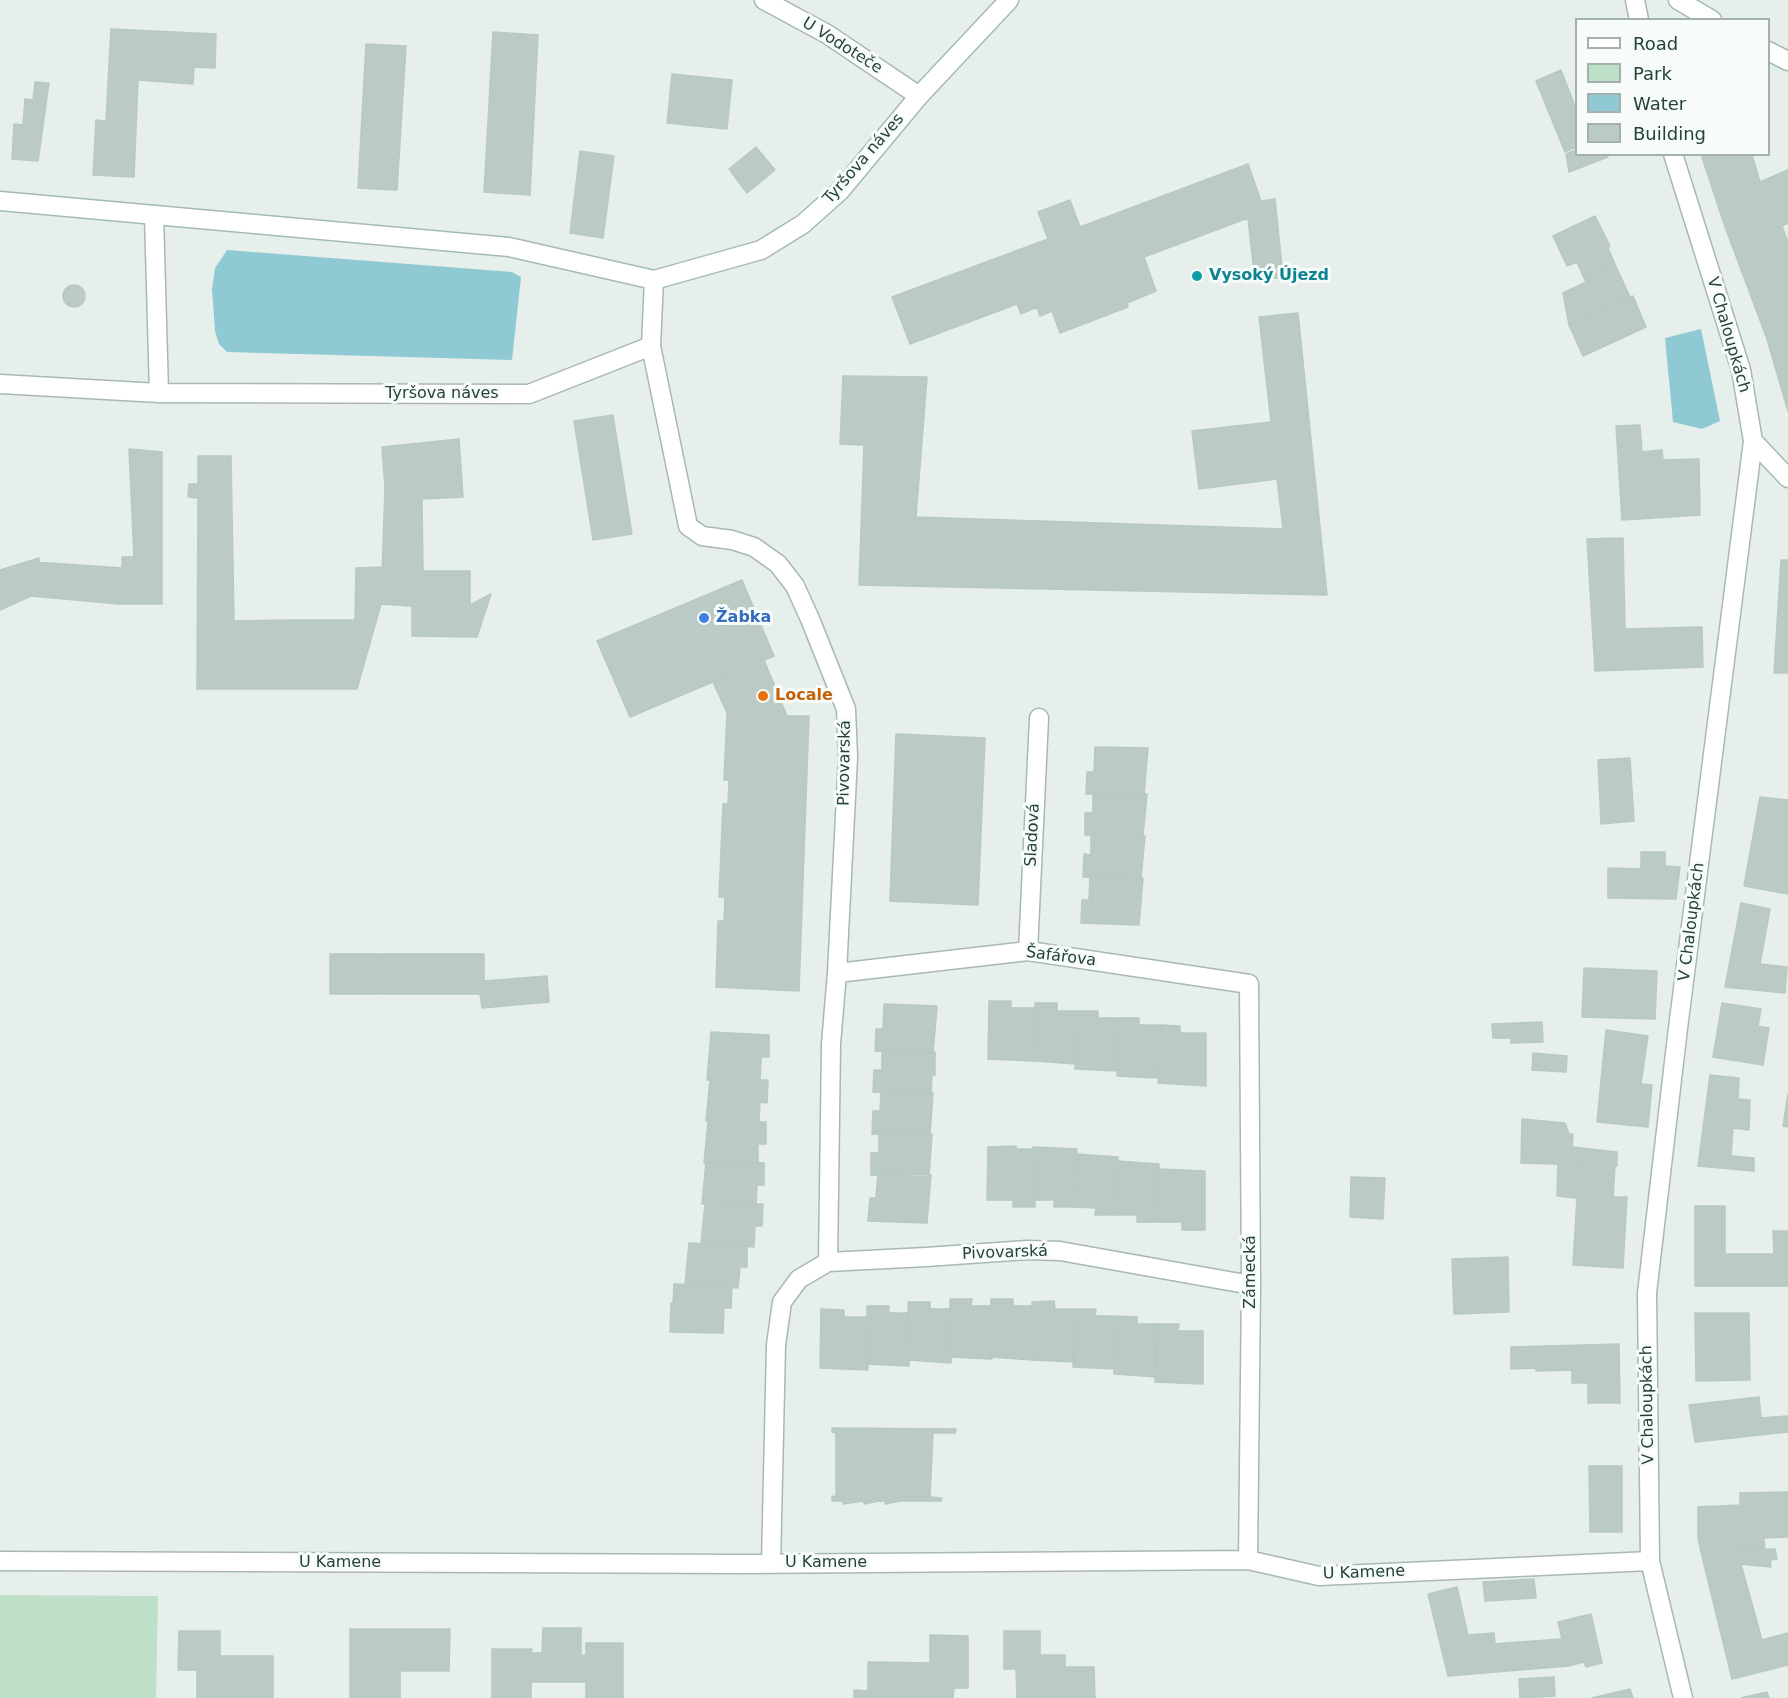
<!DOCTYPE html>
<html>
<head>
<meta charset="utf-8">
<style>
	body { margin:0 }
	#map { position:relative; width:1788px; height:1698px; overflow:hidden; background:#e6efeb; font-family:"DejaVu Sans",sans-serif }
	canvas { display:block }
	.legend { position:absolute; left:1575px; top:18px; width:195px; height:138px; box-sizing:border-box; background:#f7fbf9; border:2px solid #a3b1ad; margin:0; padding:8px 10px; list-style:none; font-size:18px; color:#24423a }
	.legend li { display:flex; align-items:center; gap:12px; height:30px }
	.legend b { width:30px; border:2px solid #a3b1ad }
</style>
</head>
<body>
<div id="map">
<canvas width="1788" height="1698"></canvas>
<ul class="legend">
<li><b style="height:8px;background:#fff"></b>Road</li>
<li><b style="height:16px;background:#bfe0c8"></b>Park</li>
<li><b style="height:16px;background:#8ec9d4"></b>Water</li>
<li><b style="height:16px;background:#bbcac4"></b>Building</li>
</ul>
</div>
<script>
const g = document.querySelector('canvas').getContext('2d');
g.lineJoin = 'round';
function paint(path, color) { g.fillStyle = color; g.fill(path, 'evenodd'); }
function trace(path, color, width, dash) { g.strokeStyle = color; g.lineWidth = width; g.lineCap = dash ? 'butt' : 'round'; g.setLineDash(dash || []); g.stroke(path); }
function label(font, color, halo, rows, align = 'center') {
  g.font = font + ' "DejaVu Sans",sans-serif'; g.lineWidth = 6; g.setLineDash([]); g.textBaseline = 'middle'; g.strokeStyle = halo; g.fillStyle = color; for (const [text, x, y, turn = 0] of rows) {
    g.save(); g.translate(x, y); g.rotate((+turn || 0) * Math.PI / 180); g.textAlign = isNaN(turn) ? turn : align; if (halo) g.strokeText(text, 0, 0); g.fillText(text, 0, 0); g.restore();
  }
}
paint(new Path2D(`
	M 0,1595 L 158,1596 L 156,1698 L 0,1698 Z`), '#bfe0c8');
paint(new Path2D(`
	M 227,250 L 512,272 L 521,277 L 512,360 L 227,352 L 219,344 L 215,331 L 212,289 L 215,268 Z
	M 1701,329 L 1720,421 L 1702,429 L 1673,422 L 1665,338 Z`), '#8ec9d4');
const building = new Path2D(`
	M 111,29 L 216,34 L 215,68 L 194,67 L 193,84 L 138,80 L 134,177 L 93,175 L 96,120 L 106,121 Z
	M 493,32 L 538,35 L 530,195 L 484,192 Z
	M 366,44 L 406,46 L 397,190 L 358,188 Z
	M 1561,70 L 1576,109 L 1576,147 L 1565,152 L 1536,81 Z
	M 672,74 L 732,80 L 727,129 L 667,123 Z
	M 35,82 L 49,83 L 38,161 L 12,159 L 14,124 L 23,125 L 25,99 L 33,100 Z
	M 756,147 L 775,170 L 747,193 L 729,169 Z
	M 1576,150 L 1576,154 L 1607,154 L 1608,157 L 1569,172 L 1566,154 Z
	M 580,151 L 614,156 L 603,238 L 570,233 Z
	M 1701,154 L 1755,154 L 1752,155 L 1760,182 L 1788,170 L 1788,223 L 1770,209 L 1724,224 Z
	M 1248,164 L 1261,201 L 1275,199 L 1283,277 L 1255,281 L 1248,218 L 1144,257 L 1156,291 L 1127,303 L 1128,307 L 1060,333 L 1052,311 L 1040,316 L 1037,307 L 1021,314 L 1017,304 L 910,344 L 892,297 L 1048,239 L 1038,212 L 1070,200 L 1080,227 Z
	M 1770,209 L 1788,223 L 1782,226 L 1788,242 L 1788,331 L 1767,339 L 1724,224 Z
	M 1595,216 L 1610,246 L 1608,248 L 1614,262 L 1583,276 L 1577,262 L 1567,266 L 1553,236 Z
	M 1614,262 L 1630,297 L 1569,325 L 1563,293 L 1586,282 L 1583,276 Z
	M63 296a11 11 0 1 1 22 0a11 11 0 1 1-22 0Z
	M 1633,296 L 1646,327 L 1583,356 L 1569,325 Z
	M 1298,313 L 1327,595 L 859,585 L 864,445 L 840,444 L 843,376 L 927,377 L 916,517 L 1283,529 L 1277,479 L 1199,489 L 1192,431 L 1271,422 L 1259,317 Z
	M 1788,331 L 1788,411 L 1767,339 Z
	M 613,415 L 632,534 L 593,540 L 574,421 Z
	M 1640,425 L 1642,452 L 1662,450 L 1663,460 L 1699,459 L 1700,515 L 1622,520 L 1616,426 Z
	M 459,439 L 463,497 L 422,499 L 423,571 L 470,571 L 470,605 L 491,594 L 477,637 L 412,636 L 412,606 L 381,604 L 385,488 L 382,447 Z
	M 129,449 L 162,452 L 162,604 L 119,604 L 31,596 L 34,562 L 122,568 L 122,557 L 134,557 Z
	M 198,456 L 231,456 L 234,621 L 290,620 L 277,689 L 197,689 L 198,498 L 188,497 L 189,484 L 198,484 Z
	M 1623,538 L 1625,629 L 1702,627 L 1703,667 L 1595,671 L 1587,539 Z
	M 39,558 L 39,562 L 34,562 L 31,596 L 0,610 L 0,570 Z
	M 1781,560 L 1788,560 L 1788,673 L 1774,673 Z
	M 382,567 L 381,604 L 357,689 L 277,689 L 290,620 L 355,620 L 356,568 Z
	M 742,580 L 774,656 L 630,717 L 597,641 Z
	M 764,660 L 787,716 L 809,716 L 799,991 L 716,987 L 718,921 L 724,921 L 725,897 L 719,897 L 723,804 L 728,804 L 729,780 L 724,780 L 727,713 L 713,682 Z
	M 896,734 L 985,738 L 978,905 L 890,901 Z
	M 1095,747 L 1148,748 L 1144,795 L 1086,794 L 1087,772 L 1094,772 Z
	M 1630,758 L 1634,821 L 1601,824 L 1598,760 Z
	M 1093,793 L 1147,794 L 1143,836 L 1085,835 L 1085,813 L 1093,813 Z
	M 1760,797 L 1788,800 L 1788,894 L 1744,886 Z
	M 1091,835 L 1145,836 L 1141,878 L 1083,877 L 1084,854 L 1091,855 Z
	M 1641,852 L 1665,852 L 1665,866 L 1680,867 L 1676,899 L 1608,898 L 1608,868 L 1641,869 Z
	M 1090,876 L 1143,878 L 1139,925 L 1081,923 L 1082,900 L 1089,900 Z
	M 1741,903 L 1770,909 L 1760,964 L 1787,967 L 1785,993 L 1725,987 Z
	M 330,954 L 380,954 L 379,994 L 330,994 Z
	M 380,954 L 484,954 L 484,981 L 547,976 L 549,1002 L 482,1008 L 480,994 L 379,994 Z
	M 1584,968 L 1657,971 L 1655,1019 L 1582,1017 Z
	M 989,1001 L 1011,1001 L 1011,1008 L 1036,1008 L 1035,1061 L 988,1059 Z
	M 1035,1003 L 1057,1003 L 1057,1011 L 1077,1011 L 1076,1064 L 1035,1061 Z
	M 1722,1003 L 1761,1009 L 1758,1026 L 1769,1028 L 1763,1065 L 1713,1057 Z
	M 884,1004 L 937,1006 L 933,1053 L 875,1051 L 876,1029 L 883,1029 Z
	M 1077,1011 L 1098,1011 L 1098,1018 L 1118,1018 L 1118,1071 L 1075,1069 Z
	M 1118,1018 L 1139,1018 L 1139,1025 L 1160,1025 L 1159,1078 L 1117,1076 Z
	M 1542,1022 L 1543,1042 L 1511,1043 L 1511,1038 L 1493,1038 L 1492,1024 Z
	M 1160,1025 L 1180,1026 L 1180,1033 L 1206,1033 L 1206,1086 L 1158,1083 Z
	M 1606,1030 L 1648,1036 L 1641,1084 L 1601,1080 Z
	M 711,1032 L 769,1035 L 769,1057 L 761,1057 L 760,1081 L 707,1080 Z
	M 882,1051 L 935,1052 L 935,1075 L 932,1075 L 931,1094 L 873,1092 L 874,1070 L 882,1070 Z
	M 1533,1053 L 1567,1056 L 1566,1072 L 1532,1070 Z
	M 1710,1075 L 1739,1078 L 1738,1099 L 1750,1100 L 1749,1130 L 1733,1128 L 1731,1156 L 1754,1158 L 1754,1171 L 1698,1166 Z
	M 710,1080 L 768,1080 L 767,1103 L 760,1102 L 759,1122 L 706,1121 Z
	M 1601,1080 L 1652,1085 L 1648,1127 L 1597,1122 Z
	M 881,1092 L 933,1093 L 930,1135 L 872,1134 L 873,1111 L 880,1111 Z
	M 1788,1094 L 1788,1127 L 1783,1126 Z
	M 1522,1119 L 1565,1123 L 1569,1134 L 1573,1134 L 1572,1147 L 1617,1152 L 1617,1166 L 1521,1163 Z
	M 708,1121 L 766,1122 L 766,1144 L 758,1144 L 758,1163 L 704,1163 Z
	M 879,1133 L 932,1134 L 929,1177 L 871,1175 L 871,1153 L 879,1153 Z
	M 1016,1146 L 1016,1149 L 1035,1149 L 1035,1207 L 1013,1207 L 1013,1200 L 987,1200 L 988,1147 Z
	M 1033,1147 L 1077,1149 L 1075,1207 L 1054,1207 L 1054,1200 L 1035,1200 Z
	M 1076,1154 L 1118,1157 L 1117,1215 L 1095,1215 L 1096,1208 L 1075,1207 Z
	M 1117,1161 L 1159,1164 L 1158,1222 L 1137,1222 L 1137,1215 L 1117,1215 Z
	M 706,1162 L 764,1163 L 764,1185 L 757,1185 L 756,1205 L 702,1204 Z
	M 1558,1164 L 1615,1166 L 1613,1197 L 1627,1197 L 1623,1268 L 1573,1265 L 1577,1198 L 1557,1196 Z
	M 1158,1169 L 1205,1171 L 1205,1230 L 1182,1230 L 1182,1222 L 1158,1222 Z
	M 878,1174 L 931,1175 L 927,1223 L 868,1221 L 870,1198 L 876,1198 Z
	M 1351,1177 L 1385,1178 L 1383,1219 L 1350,1217 Z
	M 705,1204 L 763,1204 L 762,1226 L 755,1226 L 754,1247 L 701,1244 Z
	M 1695,1206 L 1725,1206 L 1725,1254 L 1774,1254 L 1773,1231 L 1788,1231 L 1788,1286 L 1695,1286 Z
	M 689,1243 L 747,1246 L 747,1267 L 740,1267 L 738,1288 L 685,1285 Z
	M 1508,1257 L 1509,1312 L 1454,1314 L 1452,1259 Z
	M 674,1284 L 732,1287 L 731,1308 L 724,1308 L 723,1333 L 670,1332 L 671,1303 L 673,1304 Z
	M 950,1299 L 972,1299 L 971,1306 L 992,1306 L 992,1359 L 950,1357 Z
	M 991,1299 L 1013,1299 L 1013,1306 L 1033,1306 L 1033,1360 L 991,1357 Z
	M 1054,1301 L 1055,1309 L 1074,1309 L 1074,1362 L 1033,1360 L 1032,1302 Z
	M 908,1302 L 930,1302 L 930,1309 L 950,1309 L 951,1363 L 909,1360 Z
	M 867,1306 L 889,1306 L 889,1313 L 909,1313 L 909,1366 L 867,1364 Z
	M 821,1309 L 844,1310 L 844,1317 L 867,1317 L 868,1370 L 820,1368 Z
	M 1074,1309 L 1096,1309 L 1095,1316 L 1115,1316 L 1116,1369 L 1073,1367 Z
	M 1695,1313 L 1749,1313 L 1750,1380 L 1696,1381 Z
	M 1115,1316 L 1137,1317 L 1137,1324 L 1157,1324 L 1157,1377 L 1114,1374 Z
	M 1157,1324 L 1179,1324 L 1178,1331 L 1203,1331 L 1203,1384 L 1155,1382 Z
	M 1619,1344 L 1620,1403 L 1588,1403 L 1588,1383 L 1572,1383 L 1572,1370 L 1536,1371 L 1536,1368 L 1511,1369 L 1511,1347 Z
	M 1759,1397 L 1761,1418 L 1787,1416 L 1788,1432 L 1695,1442 L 1689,1405 Z
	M 832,1428 L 956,1429 L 955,1433 L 933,1433 L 930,1497 L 942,1498 L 941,1501 L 901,1501 L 885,1504 L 886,1501 L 879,1501 L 864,1504 L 864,1501 L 843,1504 L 843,1501 L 832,1501 L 832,1496 L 836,1497 L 836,1433 L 832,1432 Z
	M 1589,1466 L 1622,1466 L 1622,1532 L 1590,1532 Z
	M 1788,1492 L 1788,1537 L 1764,1538 L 1765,1550 L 1701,1552 L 1698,1538 L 1698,1507 L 1740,1505 L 1740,1493 Z
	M 1775,1549 L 1777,1559 L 1770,1560 L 1771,1567 L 1741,1564 L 1762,1640 L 1788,1633 L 1788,1665 L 1732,1679 L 1701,1552 Z
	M 1534,1579 L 1536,1598 L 1485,1601 L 1483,1582 Z
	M 1457,1587 L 1468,1635 L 1494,1633 L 1495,1644 L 1506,1643 L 1508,1671 L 1448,1676 L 1428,1594 Z
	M 1591,1614 L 1602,1663 L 1586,1667 L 1584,1662 L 1568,1666 L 1508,1671 L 1506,1643 L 1562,1639 L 1558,1622 Z
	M 543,1628 L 581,1628 L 581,1656 L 586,1655 L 586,1643 L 623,1643 L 623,1698 L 586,1698 L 586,1682 L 531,1682 L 531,1698 L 492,1698 L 492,1649 L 532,1649 L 531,1653 L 542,1653 Z
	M 350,1629 L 450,1629 L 449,1671 L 400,1671 L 400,1698 L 350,1698 Z
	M 179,1631 L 220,1631 L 220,1656 L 273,1656 L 273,1698 L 197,1698 L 197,1670 L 178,1670 Z
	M 1004,1631 L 1040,1631 L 1040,1655 L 1065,1655 L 1065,1667 L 1094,1667 L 1095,1698 L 1017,1698 L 1016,1669 L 1004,1669 Z
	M 930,1635 L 968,1636 L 968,1688 L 954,1688 L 953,1698 L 854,1698 L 854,1690 L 868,1691 L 868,1662 L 930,1663 Z
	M 1554,1677 L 1555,1696 L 1520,1698 L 1519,1679 Z
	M 1630,1689 L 1633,1698 L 1592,1698 Z
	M 1767,1692 L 1769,1698 L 1741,1698 Z`);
paint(building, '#bbcac4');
trace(building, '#b8c9c2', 1.5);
const lane = new Path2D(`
	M 1753,441 L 1788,478`);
const street = new Path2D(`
	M 764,0 L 827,34 L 919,96
	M 1635,0 L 1639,20
	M 1673,154 L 1741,370 L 1753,441 L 1678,1028 L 1647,1293 L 1650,1561 L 1683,1698
	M 154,215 L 159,393
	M 651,346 L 688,526 L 702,536 L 732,540 L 754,547 L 778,564 L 795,586 L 810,619 L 846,709 L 848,757 L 837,973 L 831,1044 L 828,1262 L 926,1257 L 1027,1250 L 1060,1251 L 1251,1285
	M 0,384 L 159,393 L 529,394 L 651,346 L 654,280
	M 1028,951 L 1039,718
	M 837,973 L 1028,951 L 1249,984 L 1251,1285 L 1248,1560
	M 0,1561 L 744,1564 L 1248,1560 L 1319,1576 L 1650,1561
	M 771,1564 L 776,1345 L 782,1302 L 799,1279 L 828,1262`);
const secondary = new Path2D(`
	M 1678,0 L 1712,20
	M 1768,51 L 1788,61
	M 0,201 L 509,247 L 654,280 L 761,250 L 803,224 L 840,191 L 919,96 L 1009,0`);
trace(lane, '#a8b8b2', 21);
trace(street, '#a8b8b2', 21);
trace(secondary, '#a4bbb3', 21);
trace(lane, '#fff', 18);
trace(street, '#fff', 18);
trace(secondary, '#fff', 18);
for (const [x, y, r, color] of [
	[1197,276,6,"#0f9aa8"],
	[704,618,6,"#3f7fe0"],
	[763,696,6,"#e8710a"]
]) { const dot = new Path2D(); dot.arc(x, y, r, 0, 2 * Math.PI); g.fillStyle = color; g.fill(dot); trace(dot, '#f7fbf9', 2); }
label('16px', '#24423a', '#f7fbf9', [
	["U Vodoteče",842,46,32],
	["Tyršova náves",864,159,-49],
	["V Chaloupkách",1728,335,74],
	["Tyršova náves",442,394],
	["Pivovarská",845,763,-89],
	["Sladová",1033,835,-87],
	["V Chaloupkách",1692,922,-83],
	["Šafářova",1061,957,7],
	["Pivovarská",1005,1253,-2],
	["Zámecká",1251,1272,-90],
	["V Chaloupkách",1648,1405,-91],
	["U Kamene",340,1563],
	["U Kamene",826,1563],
	["U Kamene",1364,1573,-2]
]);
label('bold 16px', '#0d838f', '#f7fbf9', [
	["Vysoký Újezd",1209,276]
], 'left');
label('bold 16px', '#366cbe', '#f7fbf9', [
	["Žabka",716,618]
], 'left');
label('bold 16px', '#c56008', '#f7fbf9', [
	["Locale",775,696]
], 'left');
</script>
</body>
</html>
